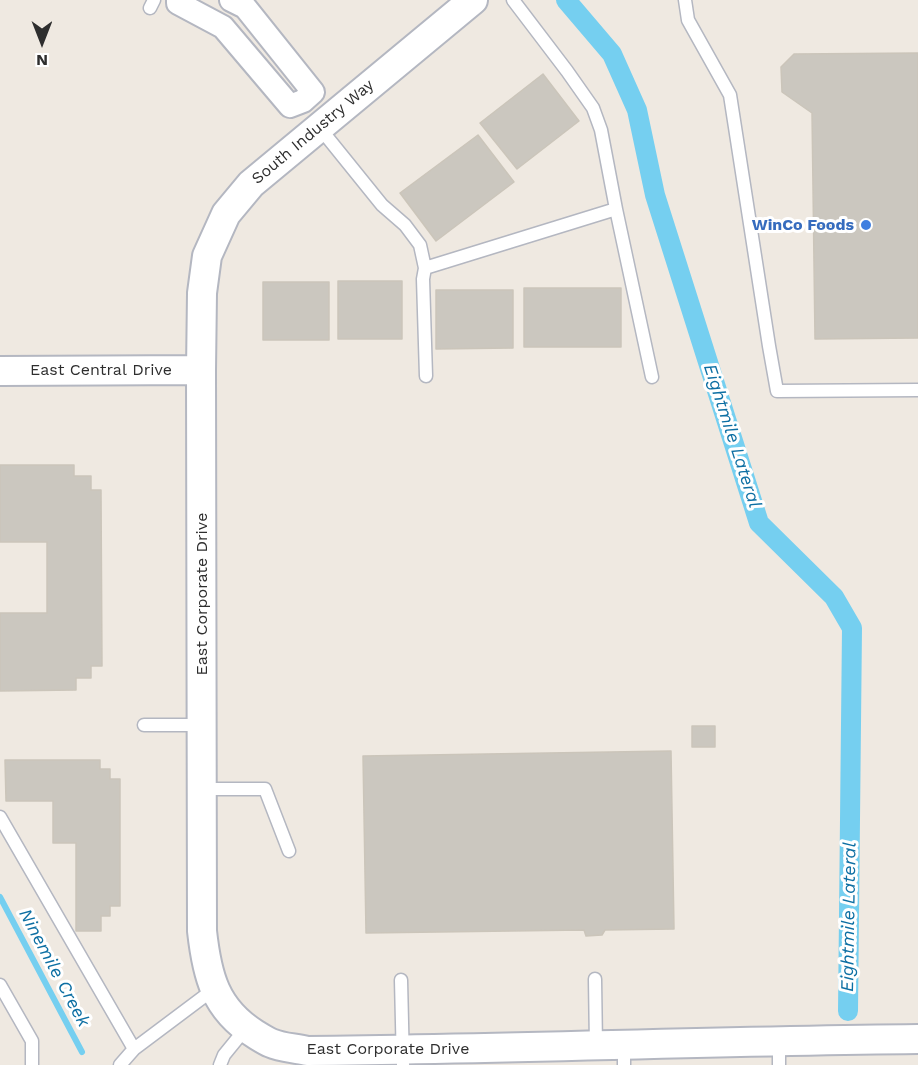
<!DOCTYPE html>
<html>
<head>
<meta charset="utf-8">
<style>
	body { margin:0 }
	#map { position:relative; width:918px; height:1065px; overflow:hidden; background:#efe9e1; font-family:"Work Sans",sans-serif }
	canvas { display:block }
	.north { position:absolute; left:12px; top:12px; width:60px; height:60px; -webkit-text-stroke:4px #fff; paint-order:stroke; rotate:180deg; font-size:16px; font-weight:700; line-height:24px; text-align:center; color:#2e2e2e }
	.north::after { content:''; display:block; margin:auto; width:21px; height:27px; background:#2e2e2e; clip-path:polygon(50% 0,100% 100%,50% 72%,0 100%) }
</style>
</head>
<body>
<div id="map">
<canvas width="918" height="1065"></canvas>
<div class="north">N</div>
</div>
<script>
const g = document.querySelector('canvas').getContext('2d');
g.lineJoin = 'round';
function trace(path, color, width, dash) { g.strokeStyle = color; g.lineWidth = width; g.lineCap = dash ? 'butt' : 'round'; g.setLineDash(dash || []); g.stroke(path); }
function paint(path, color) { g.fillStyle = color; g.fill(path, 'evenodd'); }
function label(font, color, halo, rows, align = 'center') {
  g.font = font + ' "Work Sans",sans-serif'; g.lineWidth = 6; g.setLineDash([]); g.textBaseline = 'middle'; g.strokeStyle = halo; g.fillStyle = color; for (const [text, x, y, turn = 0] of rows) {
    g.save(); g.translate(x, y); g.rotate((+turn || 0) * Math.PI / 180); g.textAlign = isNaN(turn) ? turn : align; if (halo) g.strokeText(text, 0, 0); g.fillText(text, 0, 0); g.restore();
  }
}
trace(new Path2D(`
	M 0,897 L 82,1052`), '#75cff0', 6);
trace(new Path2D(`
	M 566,0 L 612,54 L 637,110 L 655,195 L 759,523 L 834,597 L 852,628 L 848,1011`), '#75cff0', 20);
const building = new Path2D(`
	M 918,53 L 918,338 L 815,339 L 812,113 L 782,92 L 781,67 L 794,54 Z
	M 543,74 L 579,121 L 517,169 L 480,123 Z
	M 478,135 L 514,182 L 436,241 L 400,193 Z
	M 338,281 L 402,281 L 402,339 L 338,339 Z
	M 263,282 L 329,282 L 329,340 L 263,340 Z
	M 524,288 L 621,288 L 621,347 L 524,347 Z
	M 436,290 L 513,290 L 513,348 L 436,349 Z
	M 0,465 L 74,465 L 74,476 L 91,476 L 91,490 L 101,490 L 102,666 L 91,666 L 91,678 L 76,678 L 76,690 L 0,691 L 0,613 L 47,613 L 47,542 L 0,542 Z
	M 692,726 L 715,726 L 715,747 L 692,747 Z
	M 671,751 L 674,929 L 605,930 L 602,935 L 586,936 L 584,930 L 366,933 L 363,756 Z
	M 5,760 L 100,760 L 100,769 L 110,769 L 110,779 L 120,779 L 120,906 L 110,906 L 110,916 L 101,916 L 101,931 L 76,931 L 76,843 L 53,843 L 53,801 L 6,801 Z`);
paint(building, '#cbc7bf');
trace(building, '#cbc5ba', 1.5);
const service = new Path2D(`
	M 513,0 L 567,71 L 593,108 L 601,130 L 616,209
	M 685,0 L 688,20 L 730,95 L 769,346 L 777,391 L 918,390
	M 150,8 L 154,0
	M 319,127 L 382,205 L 405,225 L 420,245 L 425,268
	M 426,376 L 423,279 L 425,268 L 616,209 L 652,377
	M 144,725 L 202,725
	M 202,789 L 265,789 L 289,851
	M 0,817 L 134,1049 L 214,989
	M 595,979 L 596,1046
	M 401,980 L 403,1065
	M 0,985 L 32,1041 L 32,1065
	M 779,1040 L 779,1065
	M 624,1046 L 624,1065
	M 120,1065 L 134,1049
	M 220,1065 L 224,1055 L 246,1028`);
const minor = new Path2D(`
	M 178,0 L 178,3 L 223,27 L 290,106 L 303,101 L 313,92 L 245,7 L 231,0`);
const tertiary = new Path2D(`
	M 473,0 L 251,184 L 226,214 L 207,256 L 202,293 L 201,370 L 202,931 C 207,976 215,1009 255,1034 C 260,1037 266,1041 271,1043 C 282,1048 296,1048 307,1051 C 511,1049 714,1041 918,1039
	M 0,371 L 201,370`);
trace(service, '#b4b7c1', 15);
trace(minor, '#b4b7c1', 26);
trace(tertiary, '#b4b7c1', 32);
trace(service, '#fff', 12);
trace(minor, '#fff', 22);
trace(tertiary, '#fff', 28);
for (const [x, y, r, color] of [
	[866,225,6,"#3f7fe0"]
]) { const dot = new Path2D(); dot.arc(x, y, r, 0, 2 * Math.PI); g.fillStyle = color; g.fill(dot); trace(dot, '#fff', 2); }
label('16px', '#2e2e2e', '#fff', [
	["South Industry Way",313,132,-40],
	["East Central Drive",101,370],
	["East Corporate Drive",202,594,-90],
	["East Corporate Drive",388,1049]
]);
label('bold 16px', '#366cbe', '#fff', [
	["WinCo Foods",854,225]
], 'right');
label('italic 18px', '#0d6fa3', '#fff', [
	["Eightmile Lateral",732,436,72],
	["Eightmile Lateral",849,917,-89],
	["Ninemile Creek",54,968,62]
]);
</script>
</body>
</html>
